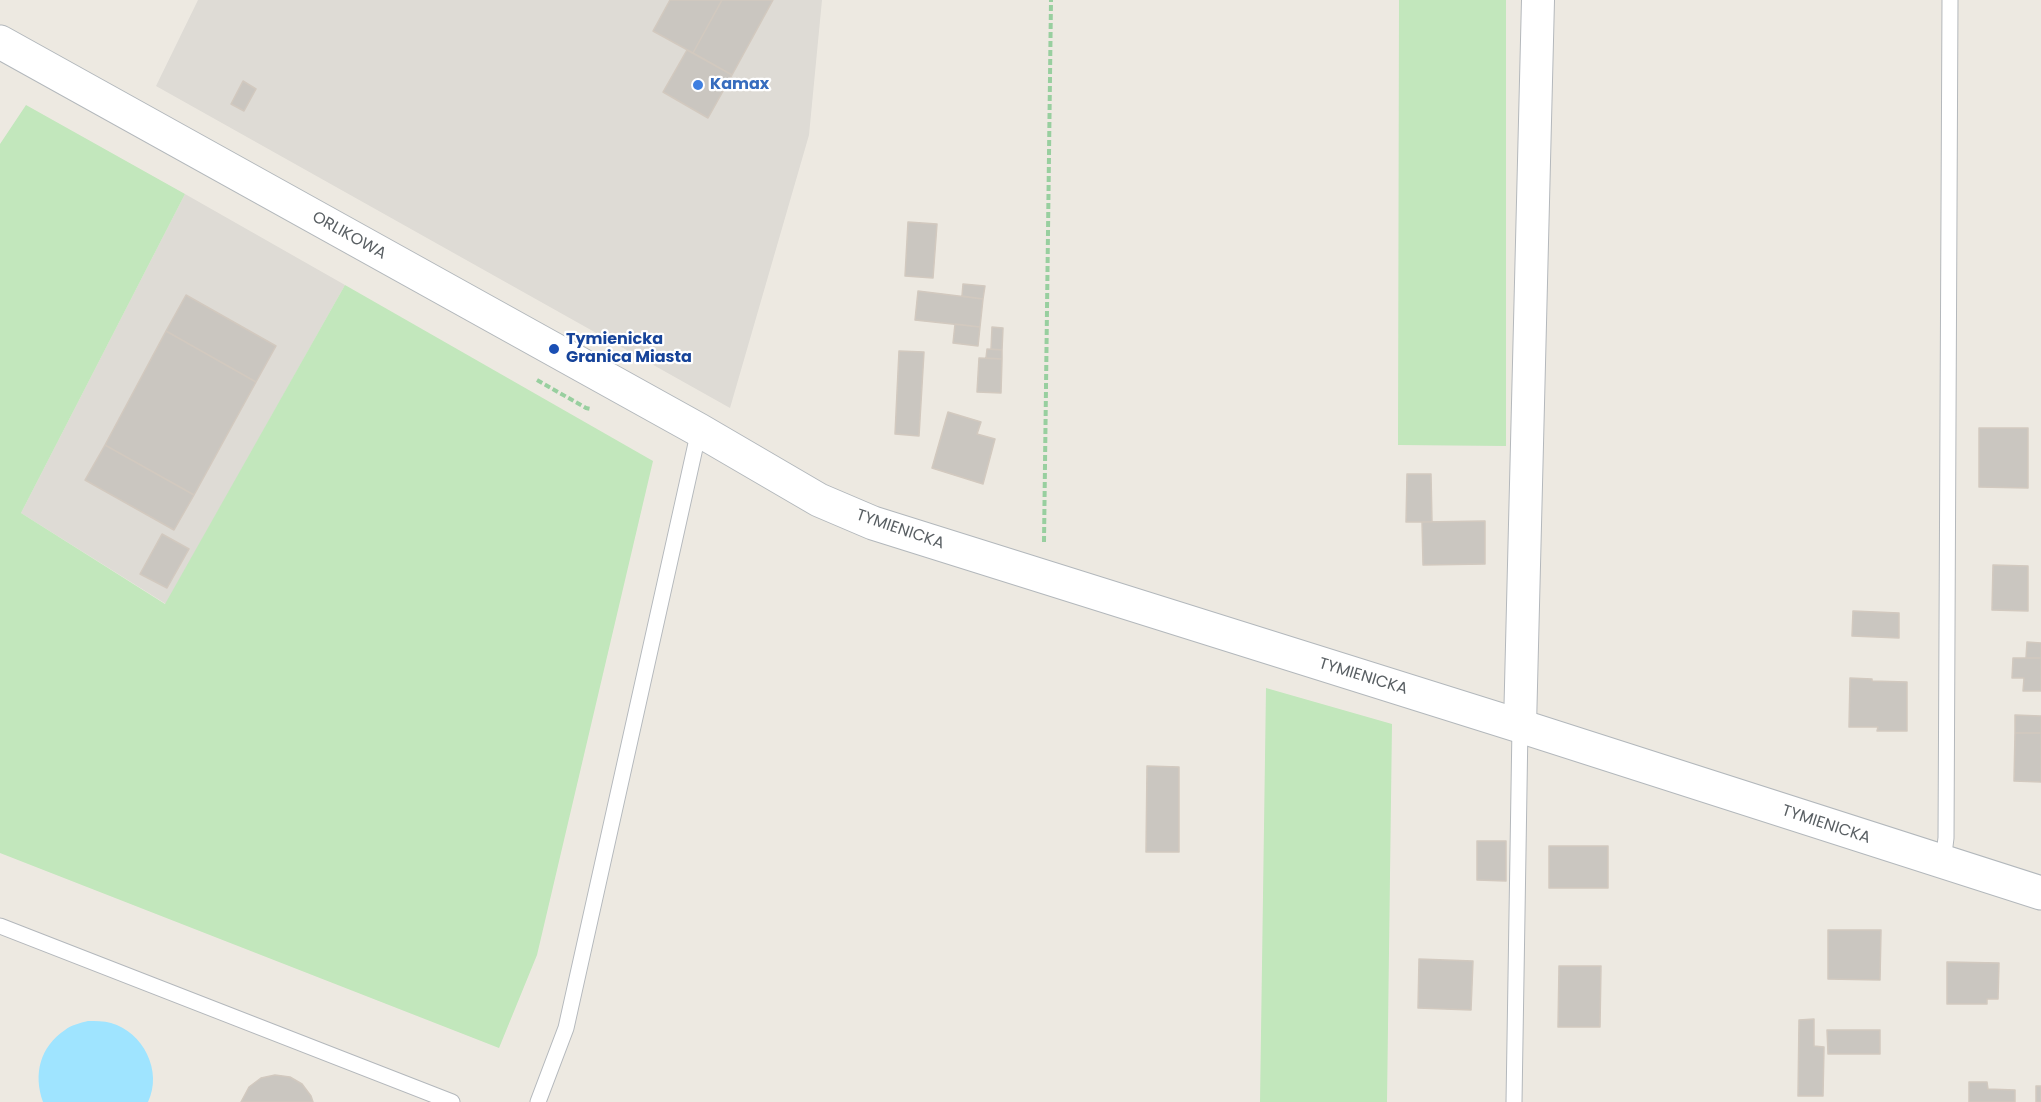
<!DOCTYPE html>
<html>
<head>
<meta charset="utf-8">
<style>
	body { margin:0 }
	canvas { display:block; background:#ede9e1 }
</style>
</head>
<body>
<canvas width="2041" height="1102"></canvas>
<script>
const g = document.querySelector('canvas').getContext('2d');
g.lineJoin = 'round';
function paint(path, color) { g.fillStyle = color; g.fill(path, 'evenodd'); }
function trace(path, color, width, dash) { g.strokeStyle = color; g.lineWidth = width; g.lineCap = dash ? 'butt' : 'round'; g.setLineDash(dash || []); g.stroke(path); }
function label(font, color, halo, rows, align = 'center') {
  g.font = font + ' Poppins,sans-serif'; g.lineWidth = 4.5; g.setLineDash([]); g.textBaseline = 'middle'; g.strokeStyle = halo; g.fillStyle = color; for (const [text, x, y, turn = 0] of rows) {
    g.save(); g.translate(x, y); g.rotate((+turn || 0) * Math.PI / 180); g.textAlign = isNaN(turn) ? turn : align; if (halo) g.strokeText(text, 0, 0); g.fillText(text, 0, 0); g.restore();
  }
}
paint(new Path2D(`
	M 198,0 L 822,0 L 809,135 L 730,408 L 156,86 Z
	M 185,194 L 345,285 L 166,604 L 21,513 Z`), '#dedbd5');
paint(new Path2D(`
	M 1399,0 L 1506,0 L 1506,446 L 1398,445 Z
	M 26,105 L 185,194 L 21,513 L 165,604 L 345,285 L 653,461 L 537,955 L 499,1048 L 0,853 L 0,144 Z
	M 1266,688 L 1392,724 L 1387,1102 L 1260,1102 Z`), '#c2e7bc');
paint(new Path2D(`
	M 88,1021 C 95,1021 104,1021 111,1023 C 143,1032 163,1071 148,1102 L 43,1102 C 33,1074 40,1047 65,1030 C 71,1025 80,1023 88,1021 Z`), '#9fe4ff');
const building = new Path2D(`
	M 670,0 L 722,0 L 693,53 L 653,31 Z
	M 722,0 L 773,0 L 732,75 L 693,53 Z
	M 687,50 L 732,75 L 708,118 L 663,92 Z
	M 243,81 L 256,89 L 244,111 L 231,104 Z
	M 908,222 L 937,224 L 933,278 L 905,276 Z
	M 963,284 L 985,286 L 983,299 L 962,296 Z
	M 918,291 L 983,299 L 980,327 L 915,320 Z
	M 186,295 L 276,346 L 256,382 L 166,331 Z
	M 955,324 L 980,327 L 978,346 L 953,343 Z
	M 992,327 L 1003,328 L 1002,350 L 991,349 Z
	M 166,331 L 256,382 L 194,495 L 105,445 Z
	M 987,349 L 1002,350 L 1002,359 L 986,358 Z
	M 899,351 L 924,352 L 919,436 L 895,434 Z
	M 979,358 L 1002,359 L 1001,393 L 977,392 Z
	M 948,412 L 981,422 L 977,434 L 995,439 L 983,484 L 932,468 Z
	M 1979,428 L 2028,428 L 2028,488 L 1979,487 Z
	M 105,445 L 194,495 L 174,530 L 85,480 Z
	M 1407,474 L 1431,474 L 1432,522 L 1406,522 Z
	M 1485,521 L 1485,564 L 1423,565 L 1422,522 Z
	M 162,534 L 189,549 L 167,588 L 140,574 Z
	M 1993,565 L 2028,566 L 2028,611 L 1992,610 Z
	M 1853,611 L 1899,613 L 1899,638 L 1852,636 Z
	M 2027,642 L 2041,643 L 2041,658 L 2026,658 Z
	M 2013,658 L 2041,658 L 2041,691 L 2023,691 L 2024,678 L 2012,678 Z
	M 1850,678 L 1872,679 L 1872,681 L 1907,682 L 1907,731 L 1877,731 L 1878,727 L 1849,727 Z
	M 2015,715 L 2041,716 L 2041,733 L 2015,733 Z
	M 2015,733 L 2041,733 L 2041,782 L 2014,781 Z
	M 1147,766 L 1179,767 L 1179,852 L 1146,852 Z
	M 1477,841 L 1506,841 L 1506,881 L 1477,880 Z
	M 1549,846 L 1608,846 L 1608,888 L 1549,888 Z
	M 1828,930 L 1881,930 L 1880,980 L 1828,979 Z
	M 1419,959 L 1473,961 L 1471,1010 L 1418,1008 Z
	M 1947,962 L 1999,963 L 1998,999 L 1987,999 L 1987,1004 L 1947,1004 Z
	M 1559,966 L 1601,966 L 1600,1027 L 1558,1027 Z
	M 1814,1019 L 1814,1046 L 1824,1047 L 1823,1096 L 1798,1096 L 1799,1020 Z
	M 1827,1030 L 1880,1030 L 1880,1054 L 1828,1054 Z
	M 275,1075 L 290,1077 L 302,1084 L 311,1096 L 313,1102 L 241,1102 L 249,1087 L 261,1078 Z
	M 1969,1082 L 1987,1082 L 1988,1089 L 2015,1090 L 2015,1102 L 1969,1102 Z
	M 2036,1086 L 2041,1086 L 2041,1102 L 2036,1102 Z`);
paint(building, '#cac6c0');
trace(building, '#d2c9bf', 1.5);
const lane = new Path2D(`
	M 1943,862 L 1946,838 L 1950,0
	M 0,926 L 452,1102
	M 538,1102 L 566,1028 L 699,430
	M 1514,1102 L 1520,726`);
const street = new Path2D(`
	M 1520,726 L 1538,0`);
const secondary = new Path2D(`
	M 0,42 L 699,430 L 819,500 L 873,523 L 1520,726 L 2041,893`);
trace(lane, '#b4b8bc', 17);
trace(street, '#b4b8bc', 34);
trace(secondary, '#b3b8bc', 35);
trace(new Path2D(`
	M 537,380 L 586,408 L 591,409
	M 1044,542 L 1051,0`), '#98cf9f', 4, [6, 3]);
trace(lane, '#fff', 15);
trace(street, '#fff', 32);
trace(secondary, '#fff', 33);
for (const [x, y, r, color] of [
	[698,85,6,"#3f7fe0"],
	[554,349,6,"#1a4fb4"]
]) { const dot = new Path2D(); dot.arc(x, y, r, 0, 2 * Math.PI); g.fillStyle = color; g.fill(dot); trace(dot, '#fff', 2); }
label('bold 16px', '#366cbe', '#fff', [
	["Kamax",710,85]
], 'left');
label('16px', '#595f63', '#fff', [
	["ORLIKOWA",349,236,29],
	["TYMIENICKA",900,530,19],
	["TYMIENICKA",1363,677,17],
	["TYMIENICKA",1826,825,18]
]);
label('bold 16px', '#164399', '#fff', [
	["Tymienicka",566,340],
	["Granica Miasta",566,358]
], 'left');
</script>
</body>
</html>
